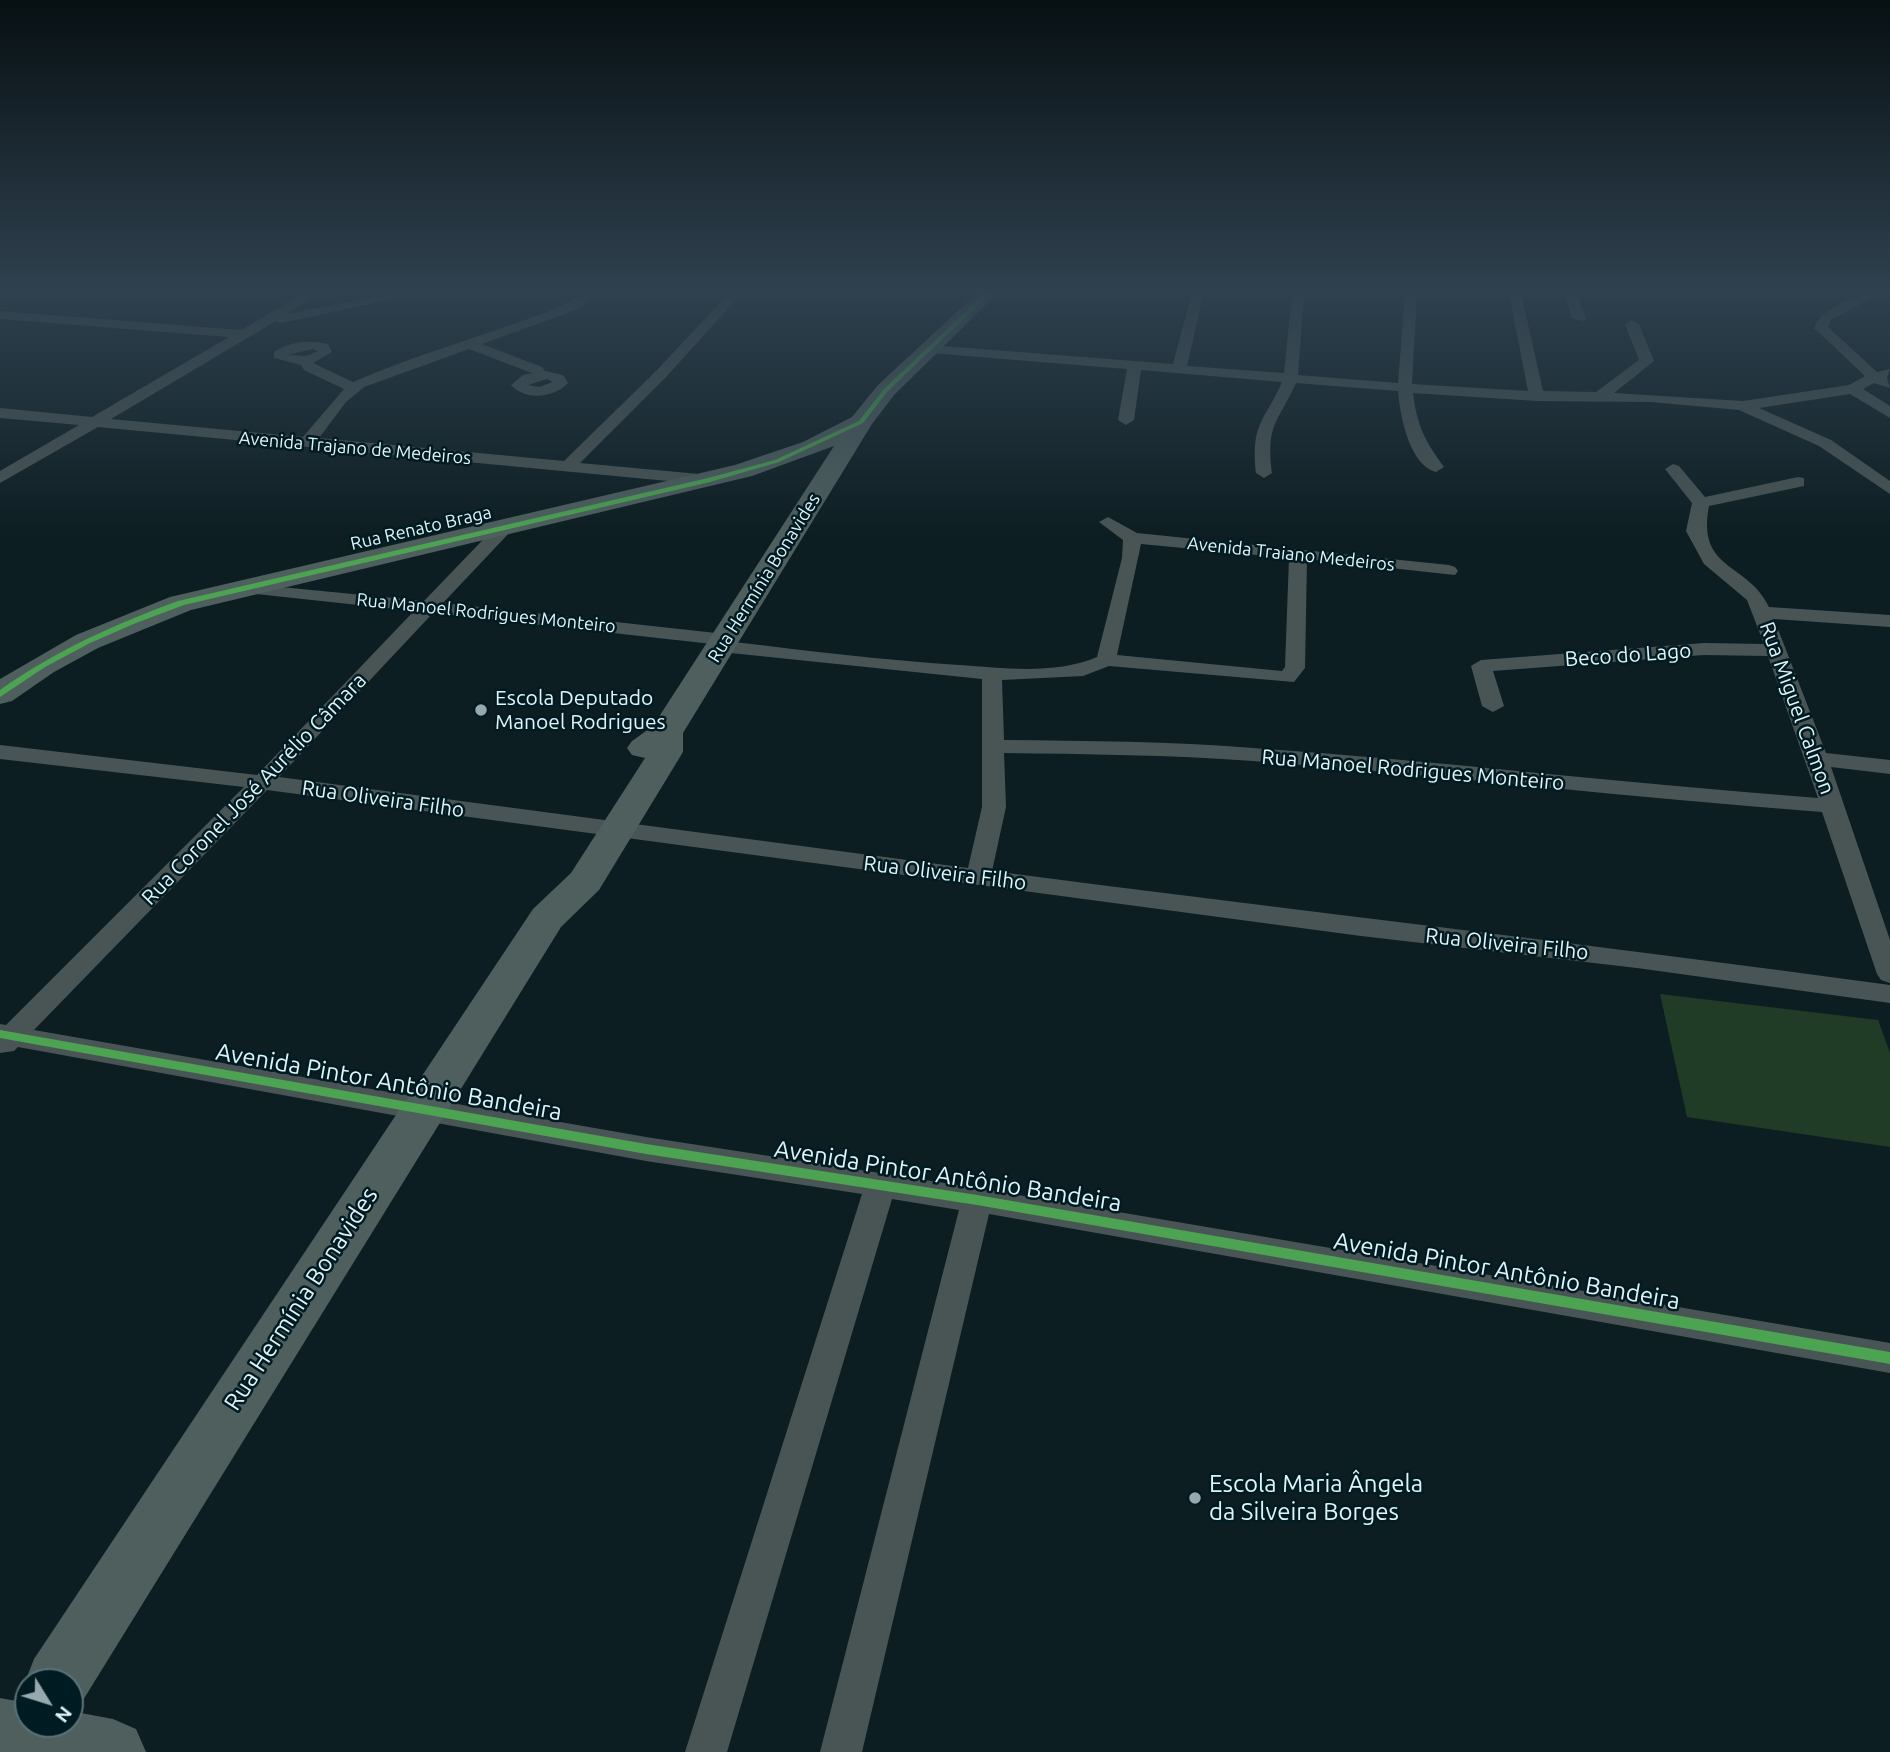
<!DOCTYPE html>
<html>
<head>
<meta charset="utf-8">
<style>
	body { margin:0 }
	#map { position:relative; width:1890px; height:1752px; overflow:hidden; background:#0d1e22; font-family:Ubuntu,sans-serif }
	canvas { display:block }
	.north { position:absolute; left:14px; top:1668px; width:70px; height:70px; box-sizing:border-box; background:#001b21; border:2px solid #597277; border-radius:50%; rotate:128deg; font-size:19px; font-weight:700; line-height:28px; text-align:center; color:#def4f9 }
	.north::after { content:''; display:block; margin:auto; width:24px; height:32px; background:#95a9ae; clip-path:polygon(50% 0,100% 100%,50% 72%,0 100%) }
</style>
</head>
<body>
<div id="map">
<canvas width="1890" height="1752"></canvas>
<div class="north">N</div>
</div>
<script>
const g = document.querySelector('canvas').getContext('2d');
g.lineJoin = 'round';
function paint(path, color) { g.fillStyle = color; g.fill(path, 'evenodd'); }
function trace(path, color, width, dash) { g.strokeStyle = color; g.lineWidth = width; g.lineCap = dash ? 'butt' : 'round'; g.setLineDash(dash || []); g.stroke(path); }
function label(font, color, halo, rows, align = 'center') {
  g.font = font + ' Ubuntu,sans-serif'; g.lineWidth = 5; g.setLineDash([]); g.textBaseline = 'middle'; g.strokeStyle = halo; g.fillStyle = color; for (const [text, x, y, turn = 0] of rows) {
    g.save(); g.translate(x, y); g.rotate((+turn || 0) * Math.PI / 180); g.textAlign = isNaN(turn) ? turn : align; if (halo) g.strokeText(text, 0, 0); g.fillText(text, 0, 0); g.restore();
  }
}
paint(new Path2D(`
	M 1660,994 L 1878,1020 L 1890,1053 L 1890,1147 L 1687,1117 Z`), '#203c27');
paint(new Path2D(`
	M 305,293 L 319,293 L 287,314 L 396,293 L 420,293 L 281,323 L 276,321 L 111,419 L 303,437 L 344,389 L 304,370 L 301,365 L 274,358 L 274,352 C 291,341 309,340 328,344 L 332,352 L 313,363 L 353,382 C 419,353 485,336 552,310 C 568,304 579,293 596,293 L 579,309 L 482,344 L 542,367 L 545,371 L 563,375 L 568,383 C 554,398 525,401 511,385 L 523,375 L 532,373 L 469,349 L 364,387 L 346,402 L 319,438 L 564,461 L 657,370 L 729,293 L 742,293 L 667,376 L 580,463 L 710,475 L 718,480 L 710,485 L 98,427 L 0,483 L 0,471 L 79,425 L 0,418 L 0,408 L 92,417 L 229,337 L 0,319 L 0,311 L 241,330 ZM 312,349 L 318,351 L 306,356 L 288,355 ZM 547,379 L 553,382 L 539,387 L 528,385 Z
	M 1192,293 L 1204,293 L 1187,366 L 1284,373 L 1292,293 L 1304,293 L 1298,375 L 1398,383 L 1405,293 L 1417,293 L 1412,384 L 1528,391 L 1509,293 L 1521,293 L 1543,391 L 1596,392 L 1639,360 L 1625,324 L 1632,320 L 1639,324 L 1654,361 L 1614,393 L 1743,401 L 1849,385 L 1865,376 L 1814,328 C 1823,306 1859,293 1881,293 L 1831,320 L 1828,327 L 1877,372 L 1890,369 L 1887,378 L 1890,388 L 1874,383 L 1863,389 L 1890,406 L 1890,418 L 1850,394 L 1759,408 L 1831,440 L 1890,481 L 1890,494 L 1819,446 L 1739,410 L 1651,402 L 1537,401 L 1413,393 C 1417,426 1425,441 1444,467 L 1436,472 C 1409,465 1400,415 1398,391 L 1296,383 C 1278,423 1266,423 1272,473 L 1264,478 L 1256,473 C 1251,422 1264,423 1282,382 L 1141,370 L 1134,420 L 1126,425 L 1118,420 L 1127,369 L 930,353 L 923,349 L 930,345 L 1173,364 Z
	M 1565,293 L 1577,293 L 1586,318 L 1584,321 L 1572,318 Z
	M 1673,464 L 1679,466 L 1705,497 L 1798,477 L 1804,478 L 1804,486 L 1709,506 C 1696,571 1748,562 1769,607 L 1890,615 L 1890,627 L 1774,619 L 1826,753 L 1890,760 L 1890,774 L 1831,767 L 1890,940 L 1890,983 L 1881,980 L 1877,974 L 1822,812 C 1632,798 1443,775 1253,761 C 1170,755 1087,754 1004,753 L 1006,807 L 992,871 C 1291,910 1591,944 1890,985 L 1890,1003 L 1637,968 L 1361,936 L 267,790 L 34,1030 L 646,1137 L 977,1188 L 1890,1343 L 1890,1373 L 989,1214 L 862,1752 L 820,1752 L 959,1210 L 892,1199 L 727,1752 L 685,1752 L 862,1194 L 646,1161 L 18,1047 L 14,1051 L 0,1053 L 0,1024 L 6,1025 L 244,787 L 0,759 L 0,745 L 257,775 L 414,611 L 247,593 L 238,587 L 240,583 L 424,601 L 499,523 L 505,522 L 514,527 L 511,531 L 443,603 L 725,634 L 732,636 L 734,642 C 809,651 883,660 959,665 C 1003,668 1055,675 1097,657 L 1122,558 L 1123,540 L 1099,522 L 1108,517 L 1137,533 L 1449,565 L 1455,567 L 1458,571 L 1455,575 L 1307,559 L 1305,668 L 1294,682 L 1109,666 L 1083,676 L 1002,680 L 1004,740 C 1087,741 1170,741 1253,748 C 1441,761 1629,784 1818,798 L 1768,656 L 1704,655 L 1493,671 L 1504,706 L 1493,712 L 1482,706 L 1471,666 L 1481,660 L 1704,643 L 1764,644 L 1747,600 L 1704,564 L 1686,531 L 1692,503 L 1665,469 ZM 1141,544 L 1289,558 L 1285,667 L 1282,671 L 1117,655 ZM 433,613 L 712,644 L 714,650 L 721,652 L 982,679 L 982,807 L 968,868 L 279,777 Z`), '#495554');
paint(new Path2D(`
	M 977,293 L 998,293 L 894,395 L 872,424 L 683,733 L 683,752 L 599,890 L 561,927 L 80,1705 L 70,1709 L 70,1682 L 28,1682 L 28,1689 L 25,1682 L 34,1659 L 533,909 L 571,873 L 645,758 L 632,755 L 627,748 L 632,741 L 653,726 L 834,446 L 752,476 L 191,610 L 98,648 L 54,672 L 12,701 L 0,704 L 0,679 L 76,635 L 170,597 L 735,465 L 803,442 L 852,417 L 878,385 Z
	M 0,1698 L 28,1703 L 28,1724 L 70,1724 L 70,1711 L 113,1719 L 136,1729 L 146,1752 L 0,1752 Z`), '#4e5f5e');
paint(new Path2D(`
	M 985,293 L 991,293 L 888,391 L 863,423 L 779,462 L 710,482 L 184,605 L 136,623 L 90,643 L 45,667 L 0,697 L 0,690 C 55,651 115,624 178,601 L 708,478 L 775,460 L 859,421 L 884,389 Z
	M 0,1030 L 646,1144 L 977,1195 L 1890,1352 L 1890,1364 L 977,1205 L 646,1154 L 0,1038 Z`), '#4ca352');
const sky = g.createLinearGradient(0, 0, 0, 538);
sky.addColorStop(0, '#071013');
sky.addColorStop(0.54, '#2f414f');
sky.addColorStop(1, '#2f414f00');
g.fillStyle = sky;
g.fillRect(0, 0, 1890, 538);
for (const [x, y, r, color] of [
	[481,710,7,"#95a9ae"],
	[1195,1498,7,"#95a9ae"]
]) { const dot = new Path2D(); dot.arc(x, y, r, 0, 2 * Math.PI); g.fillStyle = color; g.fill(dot); trace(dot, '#001b21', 2.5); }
label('18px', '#def4f9', '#001b21', [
	["Avenida Trajano de Medeiros",355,448,5],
	["Rua Renato Braga",421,528,-13],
	["Avenida Traiano Medeiros",1291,554,6],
	["Rua Hermínia Bonavides",764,578,-58],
	["Rua Manoel Rodrigues Monteiro",486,613,6]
]);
label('21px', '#def4f9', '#001b21', [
	["Beco do Lago",1628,655,-4],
	["Rua Miguel Calmon",1797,708,70],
	["Rua Manoel Rodrigues Monteiro",1413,770,5],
	["Rua Coronel José Aurélio Câmara",254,789,-46],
	["Rua Oliveira Filho",383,799,8],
	["Rua Oliveira Filho",945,873,7],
	["Rua Oliveira Filho",1507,944,6]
]);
label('21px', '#def4f9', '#001b21', [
	["Escola Deputado",495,698],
	["Manoel Rodrigues",495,722]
], 'left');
label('24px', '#def4f9', '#001b21', [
	["Avenida Pintor Antônio Bandeira",389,1082,10],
	["Avenida Pintor Antônio Bandeira",948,1176,9],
	["Avenida Pintor Antônio Bandeira",1507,1271,10],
	["Rua Hermínia Bonavides",301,1299,-57]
]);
label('24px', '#def4f9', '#001b21', [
	["Escola Maria Ângela",1209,1484],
	["da Silveira Borges",1209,1512]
], 'left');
</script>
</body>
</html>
